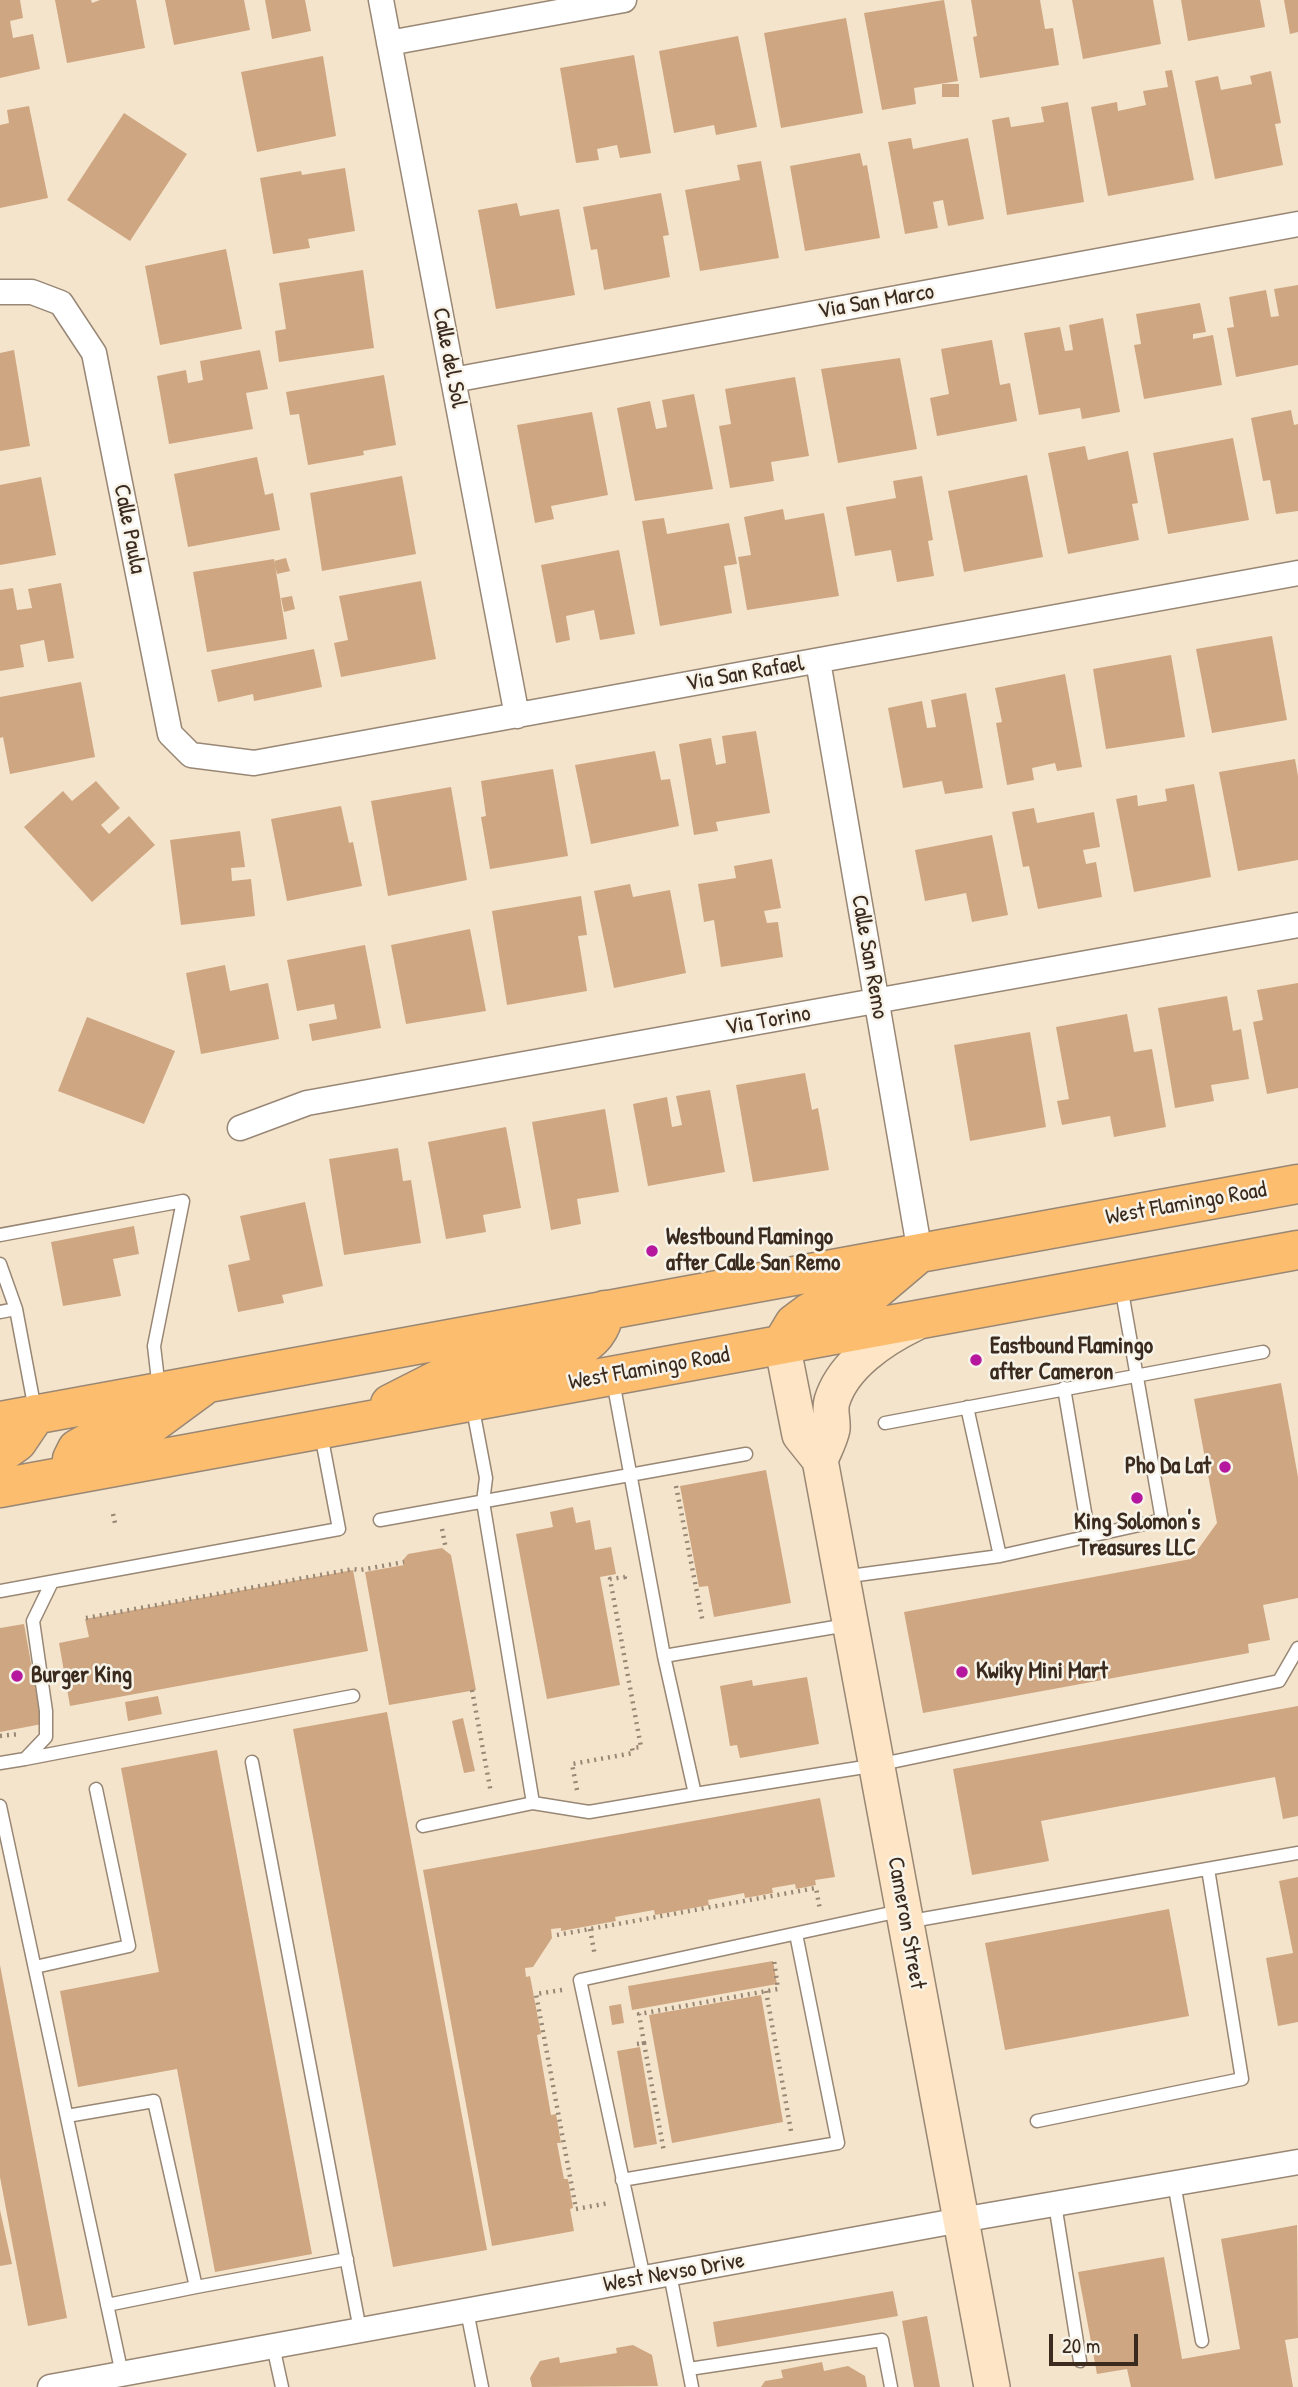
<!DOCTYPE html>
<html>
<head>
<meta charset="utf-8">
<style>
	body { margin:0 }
	#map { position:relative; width:1298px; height:2387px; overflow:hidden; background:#f5e4cc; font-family:"Patrick Hand",sans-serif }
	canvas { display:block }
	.scale { position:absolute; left:1049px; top:2334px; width:89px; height:32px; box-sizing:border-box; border:4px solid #3b2a1e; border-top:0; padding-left:9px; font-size:21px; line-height:24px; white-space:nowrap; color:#3b2a1e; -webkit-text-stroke:5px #f7f3e8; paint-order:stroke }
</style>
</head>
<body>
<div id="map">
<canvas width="1298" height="2387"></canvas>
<div class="scale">20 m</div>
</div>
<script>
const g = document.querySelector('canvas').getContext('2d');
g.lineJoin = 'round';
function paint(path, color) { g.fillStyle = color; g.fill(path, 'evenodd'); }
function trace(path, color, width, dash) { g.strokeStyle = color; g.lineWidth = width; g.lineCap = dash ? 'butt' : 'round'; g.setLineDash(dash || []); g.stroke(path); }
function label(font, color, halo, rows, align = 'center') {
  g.font = font + ' "Patrick Hand",sans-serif'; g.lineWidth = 5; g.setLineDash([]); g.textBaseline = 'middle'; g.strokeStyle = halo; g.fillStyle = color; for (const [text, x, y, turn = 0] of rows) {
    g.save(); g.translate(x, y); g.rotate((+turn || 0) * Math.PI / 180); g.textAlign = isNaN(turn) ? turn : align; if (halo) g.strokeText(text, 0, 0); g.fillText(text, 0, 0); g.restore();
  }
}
paint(new Path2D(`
	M 0,0 L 20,0 L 23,18 L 10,21 L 13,38 L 33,34 L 40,69 L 0,78 Z
	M 55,0 L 91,0 L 92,3 L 100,0 L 136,0 L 145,48 L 67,63 Z
	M 165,0 L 244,0 L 250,30 L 174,45 Z
	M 265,0 L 305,0 L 311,31 L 272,39 Z
	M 944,0 L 958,81 L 914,88 L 916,104 L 882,110 L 864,13 Z
	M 971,0 L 1040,0 L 1045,29 L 1053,28 L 1059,65 L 980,78 L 973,37 L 977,36 Z
	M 1072,0 L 1153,0 L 1161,44 L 1083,59 Z
	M 1181,0 L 1260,0 L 1265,27 L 1188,41 Z
	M 1284,0 L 1298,0 L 1298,32 L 1290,34 Z
	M 846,18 L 863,113 L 781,128 L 764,33 Z
	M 738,36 L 757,127 L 716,135 L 714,125 L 674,133 L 659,51 Z
	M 634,55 L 651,153 L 620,158 L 617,145 L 597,149 L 599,160 L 576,163 L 560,68 Z
	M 323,56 L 336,136 L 257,152 L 241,72 Z
	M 1172,70 L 1194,180 L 1108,196 L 1091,107 L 1117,102 L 1118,111 L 1146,105 L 1143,91 L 1168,87 L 1165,71 Z
	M 1271,71 L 1281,123 L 1275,124 L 1283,165 L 1215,179 L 1195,81 L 1218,76 L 1221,90 L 1252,84 L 1250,76 Z
	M 942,84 L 959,84 L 959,97 L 942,97 Z
	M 1068,102 L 1084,202 L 1007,215 L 992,120 L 1009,117 L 1011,127 L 1044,122 L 1041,107 Z
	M 29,106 L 48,198 L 0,208 L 0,125 L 9,123 L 7,110 Z
	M 124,113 L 187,154 L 130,241 L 67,200 Z
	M 911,138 L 913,149 L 968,138 L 984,219 L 948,226 L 943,200 L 933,202 L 938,228 L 905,234 L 888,142 Z
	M 860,153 L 863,166 L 867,165 L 880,238 L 805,251 L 790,166 Z
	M 761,161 L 779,258 L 700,271 L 685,190 L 740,180 L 737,165 Z
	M 345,168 L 355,231 L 308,239 L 310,248 L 273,254 L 260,178 L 301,171 L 302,175 Z
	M 661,193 L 669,235 L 663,236 L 670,277 L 604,290 L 597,249 L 591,250 L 583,207 Z
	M 517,203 L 520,216 L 559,209 L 575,295 L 496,309 L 478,210 Z
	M 226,249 L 242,329 L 160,345 L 145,266 Z
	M 363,270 L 374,348 L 279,362 L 275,331 L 286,329 L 279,283 Z
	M 1298,285 L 1298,365 L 1236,377 L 1227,328 L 1234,327 L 1229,297 L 1266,290 L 1271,317 L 1279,316 L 1274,289 Z
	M 1200,303 L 1206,332 L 1193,334 L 1193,339 L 1213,335 L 1222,385 L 1144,399 L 1134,345 L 1141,344 L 1136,314 Z
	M 1103,318 L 1120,412 L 1082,419 L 1080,408 L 1039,415 L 1024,333 L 1060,327 L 1065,351 L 1073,350 L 1069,325 Z
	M 992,340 L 1000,385 L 1010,383 L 1017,421 L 937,436 L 930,398 L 949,394 L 941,349 Z
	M 14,350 L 30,446 L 0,451 L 0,353 Z
	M 260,350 L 268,389 L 246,393 L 253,429 L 169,444 L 157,376 L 186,370 L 188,383 L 203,380 L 200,361 Z
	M 900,358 L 917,449 L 838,463 L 821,369 Z
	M 384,375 L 396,445 L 363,451 L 364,455 L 308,465 L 299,414 L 290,415 L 286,392 Z
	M 795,377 L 809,456 L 771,462 L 774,481 L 730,488 L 719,426 L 731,424 L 725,389 Z
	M 694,394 L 713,489 L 635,501 L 617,408 L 650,401 L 656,429 L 667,427 L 662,400 Z
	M 1291,410 L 1294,425 L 1298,424 L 1298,511 L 1276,514 L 1270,480 L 1263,481 L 1251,418 Z
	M 592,412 L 608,495 L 551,506 L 554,519 L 535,523 L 517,425 Z
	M 1233,438 L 1249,520 L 1168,534 L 1153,453 Z
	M 1085,446 L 1088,460 L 1128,451 L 1138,503 L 1132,504 L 1139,540 L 1068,554 L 1048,453 Z
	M 257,457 L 265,495 L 273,493 L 280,530 L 188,547 L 174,474 Z
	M 1027,475 L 1043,557 L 964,572 L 948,491 Z
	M 402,476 L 416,554 L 322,571 L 310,493 Z
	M 922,476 L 933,540 L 928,541 L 934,576 L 897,582 L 891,550 L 855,556 L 846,507 L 896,498 L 893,481 Z
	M 41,477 L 56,555 L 0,565 L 0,485 Z
	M 783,509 L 785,520 L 824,513 L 839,596 L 747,610 L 738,557 L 751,555 L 744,517 Z
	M 664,518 L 667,534 L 729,523 L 737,564 L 724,566 L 732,613 L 660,626 L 642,521 Z
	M 619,550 L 635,634 L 600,640 L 594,610 L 566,616 L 570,640 L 556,643 L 541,565 Z
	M 286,558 L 290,571 L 277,574 L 274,561 Z
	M 274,559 L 287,639 L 207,652 L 193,572 Z
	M 421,581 L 436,659 L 341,677 L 334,643 L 348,640 L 339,596 Z
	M 61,583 L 74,658 L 48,662 L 44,640 L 20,645 L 24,667 L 0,671 L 0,590 L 13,588 L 17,610 L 32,608 L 28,589 Z
	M 292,596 L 295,609 L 284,612 L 281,598 Z
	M 1272,636 L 1287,720 L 1212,733 L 1196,649 Z
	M 314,649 L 322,687 L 254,701 L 253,694 L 218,702 L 211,670 Z
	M 1171,655 L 1185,737 L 1106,749 L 1093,669 Z
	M 1065,674 L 1082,767 L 1057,771 L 1055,763 L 1032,768 L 1034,780 L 1007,785 L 996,723 L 1002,722 L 995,688 Z
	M 81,682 L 95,757 L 10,774 L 3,737 L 0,738 L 0,697 Z
	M 966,693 L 983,788 L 945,794 L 942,781 L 903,788 L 888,708 L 922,701 L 927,728 L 936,727 L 931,700 Z
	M 756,731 L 770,813 L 716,822 L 718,831 L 694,835 L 679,744 L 711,738 L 716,765 L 726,763 L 722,736 Z
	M 655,751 L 661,780 L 670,779 L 679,826 L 591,844 L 575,765 Z
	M 1295,759 L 1298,776 L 1298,860 L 1238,871 L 1219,772 Z
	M 553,769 L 568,856 L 490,869 L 481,817 L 486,816 L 481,781 Z
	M 96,781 L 120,808 L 101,825 L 109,834 L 129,816 L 155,845 L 92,902 L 24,827 L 63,791 L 72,801 Z
	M 1194,784 L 1211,877 L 1134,892 L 1116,799 L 1137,795 L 1138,806 L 1167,801 L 1165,789 Z
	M 451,787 L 467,880 L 388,896 L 371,801 Z
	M 341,806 L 349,843 L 353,842 L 362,886 L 287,901 L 271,819 Z
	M 1034,808 L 1037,823 L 1094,812 L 1100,847 L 1083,850 L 1086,864 L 1096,862 L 1102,897 L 1038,909 L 1029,866 L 1023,867 L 1012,812 Z
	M 240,831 L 245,867 L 231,868 L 232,881 L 251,879 L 255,916 L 181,925 L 170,840 Z
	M 992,835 L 1008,915 L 972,922 L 966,893 L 925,901 L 915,850 Z
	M 772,859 L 781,908 L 764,911 L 767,923 L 778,922 L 783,957 L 721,967 L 714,920 L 704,922 L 698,884 L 736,878 L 734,866 Z
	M 630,884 L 633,897 L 670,890 L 686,973 L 614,988 L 594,891 Z
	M 581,896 L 587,935 L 578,936 L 587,991 L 507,1005 L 492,911 Z
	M 470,929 L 486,1011 L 406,1024 L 391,945 Z
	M 365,945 L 381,1028 L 312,1041 L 309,1024 L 337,1019 L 334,1004 L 297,1011 L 287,960 Z
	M 225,965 L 230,991 L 268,983 L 279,1039 L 201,1054 L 186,973 Z
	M 1298,983 L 1298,1088 L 1267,1094 L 1253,1022 L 1263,1020 L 1257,990 Z
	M 1227,996 L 1233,1031 L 1241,1029 L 1249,1079 L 1211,1085 L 1214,1101 L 1175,1108 L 1158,1008 Z
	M 1127,1014 L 1134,1052 L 1152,1049 L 1166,1127 L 1114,1137 L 1110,1116 L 1062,1125 L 1057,1101 L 1069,1099 L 1056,1027 Z
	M 87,1017 L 175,1051 L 144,1124 L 58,1091 Z
	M 1030,1032 L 1046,1127 L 970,1141 L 954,1045 Z
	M 805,1073 L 812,1110 L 818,1108 L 829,1170 L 753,1182 L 736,1085 Z
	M 710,1090 L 725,1172 L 648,1186 L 633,1104 L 667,1097 L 672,1127 L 682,1125 L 676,1096 Z
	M 605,1109 L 619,1192 L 577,1199 L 581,1224 L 551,1230 L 532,1122 Z
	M 506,1127 L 521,1208 L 483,1215 L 486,1232 L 446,1239 L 428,1142 Z
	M 398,1148 L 403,1181 L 411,1180 L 421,1243 L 344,1255 L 329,1159 Z
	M 305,1202 L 323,1286 L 282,1295 L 284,1303 L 238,1312 L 228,1265 L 250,1260 L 240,1216 Z
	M 134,1226 L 139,1254 L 113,1259 L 121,1296 L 63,1306 L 51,1242 Z
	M 1281,1383 L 1298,1477 L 1298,1598 L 1263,1605 L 1270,1640 L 1248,1644 L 1249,1653 L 923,1713 L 904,1612 L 1191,1559 L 1217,1523 L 1194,1399 Z
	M 766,1470 L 791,1603 L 714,1617 L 708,1586 L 699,1587 L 680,1486 Z
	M 573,1507 L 576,1523 L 590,1520 L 595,1550 L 611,1547 L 616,1574 L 600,1577 L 620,1685 L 547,1699 L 516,1534 L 553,1527 L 550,1512 Z
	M 442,1548 L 451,1555 L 476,1690 L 389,1705 L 365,1572 L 404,1565 L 403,1560 L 408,1554 Z
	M 353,1570 L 368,1651 L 70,1706 L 59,1643 L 89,1637 L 85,1619 Z
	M 24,1624 L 42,1724 L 0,1732 L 0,1628 Z
	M 807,1677 L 819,1744 L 740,1758 L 737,1745 L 730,1746 L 720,1686 L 752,1680 L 753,1686 Z
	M 158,1696 L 162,1714 L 128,1721 L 125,1702 Z
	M 1298,1706 L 1298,1816 L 1283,1819 L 1275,1777 L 1041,1821 L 1049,1861 L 972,1875 L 953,1769 Z
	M 387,1712 L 487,2250 L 393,2267 L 293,1729 Z
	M 463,1718 L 475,1771 L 464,1773 L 452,1721 Z
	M 217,1750 L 312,2254 L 215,2272 L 177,2069 L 78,2087 L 60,1991 L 159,1972 L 121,1768 Z
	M 820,1798 L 835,1877 L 815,1880 L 816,1885 L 796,1889 L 795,1884 L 772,1888 L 773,1893 L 745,1898 L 744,1893 L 708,1900 L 709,1905 L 655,1915 L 654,1910 L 615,1917 L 616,1921 L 561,1931 L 561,1928 L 551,1929 L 552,1938 L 533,1967 L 525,1968 L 526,1977 L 530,1976 L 541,2034 L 537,2035 L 551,2115 L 556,2114 L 561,2143 L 557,2143 L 564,2179 L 568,2179 L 573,2208 L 570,2209 L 574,2231 L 492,2246 L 423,1870 Z
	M 1298,1877 L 1298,2022 L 1278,2026 L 1266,1958 L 1293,1953 L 1279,1881 Z
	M 1169,1909 L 1189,2016 L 1005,2050 L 985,1943 Z
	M 773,1961 L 777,1984 L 632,2010 L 628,1986 Z
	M 0,1965 L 67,2318 L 28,2326 L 0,2177 Z
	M 761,1995 L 783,2122 L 672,2143 L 649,2015 Z
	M 621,2004 L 624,2023 L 612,2025 L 609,2006 Z
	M 640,2047 L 657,2144 L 634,2148 L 617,2051 Z
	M 0,2210 L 12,2264 L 0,2266 Z
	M 1297,2225 L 1298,2338 L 1285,2340 L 1293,2387 L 1131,2387 L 1127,2369 L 1097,2374 L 1078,2272 L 1164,2257 L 1182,2359 L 1240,2349 L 1221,2239 Z
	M 893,2291 L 898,2316 L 717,2347 L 713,2322 Z
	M 927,2316 L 940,2387 L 914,2387 L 902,2321 Z
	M 633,2345 L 652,2355 L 658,2386 L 532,2387 L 530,2378 L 540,2361 L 559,2357 L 560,2363 L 617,2353 L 616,2348 Z
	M 822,2362 L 824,2371 L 848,2366 L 865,2376 L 867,2387 L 761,2387 L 765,2381 L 783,2378 L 781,2370 Z`), '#cea681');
const lane = new Path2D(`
	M 0,1235 L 183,1201 L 154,1346 L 159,1389
	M 0,1264 L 16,1309
	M 0,1312 L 16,1309 L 35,1410
	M 613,1381 L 664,1656 L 847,1625
	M 1064,1388 L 1089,1536
	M 967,1407 L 1000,1556
	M 885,1423 L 1263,1352
	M 380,1520 L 746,1454
	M 842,1577 L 1000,1556 L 1162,1520 L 1121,1286
	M 0,1591 L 339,1529 L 321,1434
	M 25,1759 L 353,1696
	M 252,1762 L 360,2330
	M 0,1763 L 25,1759 L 46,1737 L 46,1711 L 33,1621 L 52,1582
	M 695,1794 L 877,1765 L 1279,1681 L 1298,1648
	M 533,1803 L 589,1812 L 695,1794 L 664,1656
	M 0,1806 L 122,2374
	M 423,1826 L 533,1803 L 483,1502 L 486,1478 L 472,1404
	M 906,1922 L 1298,1853
	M 35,1967 L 129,1946 L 96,1789
	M 67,2116 L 154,2101 L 196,2287 L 107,2305
	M 1037,2121 L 1242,2079 L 1208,1869
	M 622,2180 L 838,2143 L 796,1934
	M 1174,2183 L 1202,2341
	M 1055,2204 L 1080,2361
	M 670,2274 L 692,2387
	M 644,2278 L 580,1980 L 900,1911
	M 196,2287 L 347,2259
	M 467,2311 L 482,2387
	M 273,2346 L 282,2387
	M 689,2369 L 882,2340 L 891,2387`);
const street = new Path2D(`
	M 381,0 L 517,716
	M 389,43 L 624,0
	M 0,292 L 32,292 L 61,303 L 94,353 L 170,734 L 191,755 L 254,763 L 1298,573
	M 453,380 L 1298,224
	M 818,661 L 920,1253
	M 240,1128 L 307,1103 L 1298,925
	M 50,2387 L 961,2220 L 1298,2162`);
const secondary = new Path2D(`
	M 782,1344 L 800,1435 L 820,1460 L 992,2387
	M 820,1460 C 824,1450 830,1439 832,1429 C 833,1420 829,1411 832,1401 C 843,1365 882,1339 915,1323`);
const primary = new Path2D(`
	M 782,1344 L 794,1324 L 810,1312 L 828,1302 L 872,1293 L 918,1254
	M 390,1404 L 457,1370 L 574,1350 C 592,1342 602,1330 605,1310
	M 0,1421 L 1298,1184
	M 0,1454 L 17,1442 L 36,1414
	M 71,1474 L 72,1459 L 77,1449 L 91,1441 L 117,1432 L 149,1426 L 202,1387
	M 0,1488 L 1298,1250`);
trace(lane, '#988775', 15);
trace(street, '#988775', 27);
trace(secondary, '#988775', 38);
trace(primary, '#988775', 41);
trace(new Path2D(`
	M 676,1486 L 703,1623
	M 113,1514 L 115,1523
	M 442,1529 L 446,1549
	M 86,1618 L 353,1569 L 360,1570 L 404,1562
	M 472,1690 L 491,1793
	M 0,1736 L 20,1734
	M 577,1790 L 572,1764 L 633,1753 L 632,1748 L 641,1747 L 610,1579 L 625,1577 L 625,1572
	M 590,1929 L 595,1956
	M 557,1935 L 816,1888 L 820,1910
	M 562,1990 L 536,1994 L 576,2209 L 609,2203
	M 766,1991 L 791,2131
	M 644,2043 L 664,2152
	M 637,2044 L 644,2043 L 639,2014 L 778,1989 L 774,1960`), '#988775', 4.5, [2, 5]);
trace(lane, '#fff', 12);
trace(street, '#fff', 24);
trace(secondary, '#fee5c5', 35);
trace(primary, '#fcbd6f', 38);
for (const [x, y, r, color] of [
	[652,1251,7,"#b5179e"],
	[976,1360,7,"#b5179e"],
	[1225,1467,7,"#b5179e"],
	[1137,1498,7,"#b5179e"],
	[962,1672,7,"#b5179e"],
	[17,1676,7,"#b5179e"]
]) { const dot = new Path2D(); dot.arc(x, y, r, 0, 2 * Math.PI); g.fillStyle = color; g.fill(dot); trace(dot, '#f7f3e8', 2.5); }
label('23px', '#3b2a1e', '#f7f3e8', [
	["Via San Marco",876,302,-10],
	["Calle del Sol",449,358,79],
	["Calle Paula",129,529,79],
	["Via San Rafael",745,674,-10],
	["Calle San Remo",869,957,80],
	["Via Torino",768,1021,-10],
	["West Flamingo Road",1186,1204,-10],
	["West Flamingo Road",649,1369,-10],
	["Cameron Street",906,1923,80],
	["West Nevso Drive",674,2273,-10]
]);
label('bold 23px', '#3b2a1e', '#f7f3e8', [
	["Westbound Flamingo",666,1238],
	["after Calle San Remo",666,1264],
	["Eastbound Flamingo",990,1347],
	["after Cameron",990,1373],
	["Pho Da Lat",1211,1467,"right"],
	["King Solomon's",1137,1523,"center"],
	["Treasures LLC",1137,1549,"center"],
	["Kwiky Mini Mart",976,1672],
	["Burger King",31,1676]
], 'left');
</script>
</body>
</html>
